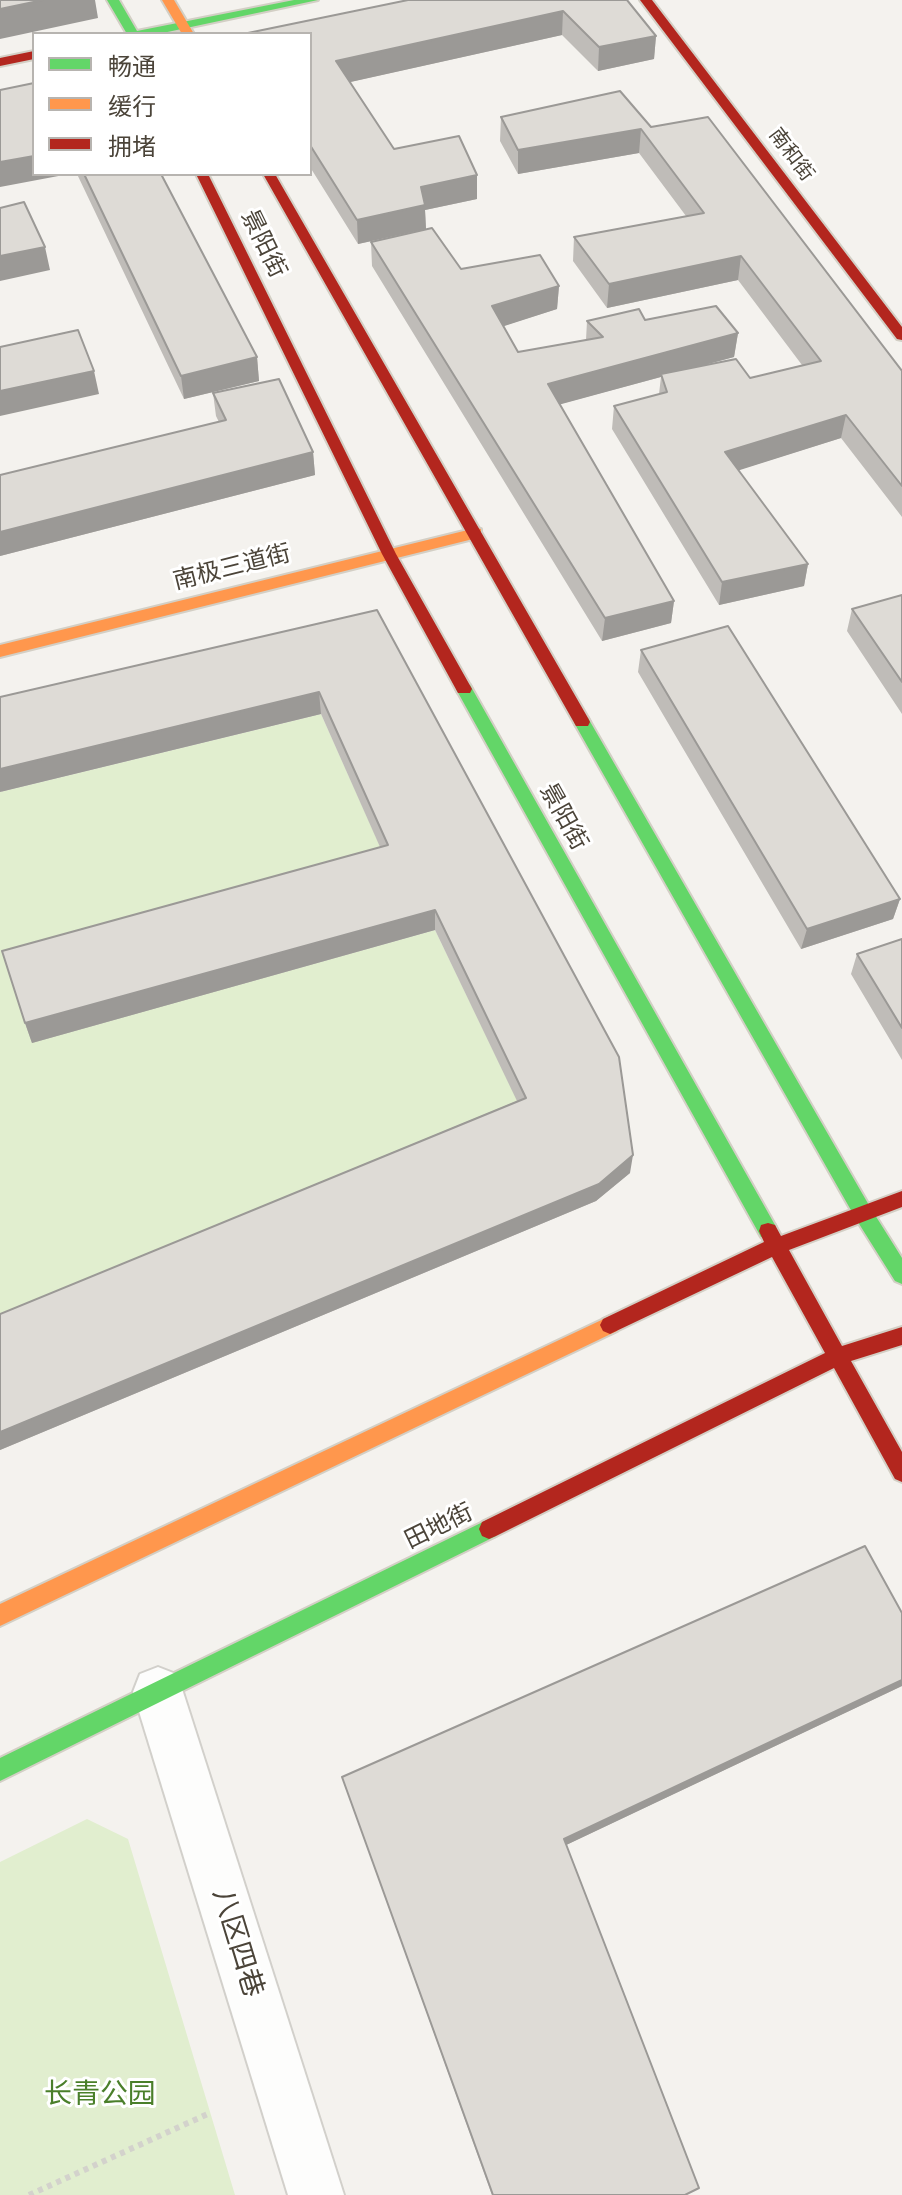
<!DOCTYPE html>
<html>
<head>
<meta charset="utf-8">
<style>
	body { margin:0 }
	#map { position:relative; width:902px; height:2195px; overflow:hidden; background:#f4f2ee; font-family:Helvetica,"Noto Sans SC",sans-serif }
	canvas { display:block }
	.legend { position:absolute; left:32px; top:32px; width:280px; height:144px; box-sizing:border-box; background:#fff; border:2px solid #b7b4b0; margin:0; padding:10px 14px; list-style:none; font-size:24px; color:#4b4439 }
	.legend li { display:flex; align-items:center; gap:16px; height:40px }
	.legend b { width:40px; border:2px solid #b7b4b0 }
</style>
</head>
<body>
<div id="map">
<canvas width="902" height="2195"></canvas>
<ul class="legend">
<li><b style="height:10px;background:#63d668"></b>畅通</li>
<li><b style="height:10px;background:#ff974d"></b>缓行</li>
<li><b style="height:10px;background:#b3261e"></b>拥堵</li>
</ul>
</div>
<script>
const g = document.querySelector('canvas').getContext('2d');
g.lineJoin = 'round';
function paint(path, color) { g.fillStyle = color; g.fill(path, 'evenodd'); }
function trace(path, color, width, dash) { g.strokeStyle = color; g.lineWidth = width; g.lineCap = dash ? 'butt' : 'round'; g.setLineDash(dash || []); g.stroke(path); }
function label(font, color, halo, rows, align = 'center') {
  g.font = font + ' Helvetica,"Noto Sans SC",sans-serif'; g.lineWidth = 6; g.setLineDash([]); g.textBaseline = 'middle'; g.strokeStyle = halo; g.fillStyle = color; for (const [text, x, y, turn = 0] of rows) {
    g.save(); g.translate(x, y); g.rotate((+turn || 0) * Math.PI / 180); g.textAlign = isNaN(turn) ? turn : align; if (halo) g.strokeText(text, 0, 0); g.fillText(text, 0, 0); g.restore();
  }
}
paint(new Path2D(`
	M 321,714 L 389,866 L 32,1042 L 435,930 L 525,1116 L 0,1333 L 0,792 Z
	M 87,1819 L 128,1839 L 235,2195 L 0,2195 L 0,1862 Z`), '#e1eecf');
const street = new Path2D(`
	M 158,1667 L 176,1674 L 183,1692 L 344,2195 L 288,2195 L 133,1692 L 140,1674 Z`);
const fast = new Path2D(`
	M 107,0 L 119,0 L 137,31 L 294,0 L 318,0 L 158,34 L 127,34 Z
	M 464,683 L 470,685 L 775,1225 L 777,1231 L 775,1237 L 768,1239 L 761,1237 L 456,689 Z
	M 582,716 L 588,718 L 870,1207 L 902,1258 L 902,1284 L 895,1281 L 856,1219 L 576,726 L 574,722 L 576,718 Z
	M 489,1519 L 496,1522 L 499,1529 L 496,1536 L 0,1781 L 0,1758 Z`);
const slow = new Path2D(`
	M 162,0 L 174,0 L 194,34 L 182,34 Z
	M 476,528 L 481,529 L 481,537 L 0,657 L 0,645 Z
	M 610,1316 L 617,1319 L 620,1325 L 617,1331 L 0,1626 L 0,1604 Z`);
const jam = new Path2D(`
	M 640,0 L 652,0 L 902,327 L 902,340 L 897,339 Z
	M 34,51 L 34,59 L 0,66 L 0,58 Z
	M 196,174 L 208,174 L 396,554 L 472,689 L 470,693 L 458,693 L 382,554 Z
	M 263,174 L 275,174 L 588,718 L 590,722 L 588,726 L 576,726 Z
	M 902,1191 L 902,1207 L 789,1250 L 842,1346 L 902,1327 L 902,1345 L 851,1361 L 902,1452 L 902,1482 L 895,1479 L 834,1368 L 496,1536 L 489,1539 L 482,1536 L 479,1529 L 482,1522 L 825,1353 L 772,1257 L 610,1334 L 603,1331 L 600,1325 L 603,1319 L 764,1242 L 759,1231 L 761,1225 L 768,1223 L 775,1225 L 781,1236 Z`);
trace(street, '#d2d0cb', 4);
trace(fast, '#d3cfc5', 4);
trace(slow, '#d3cfc5', 4);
trace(jam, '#d3cfc5', 4);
trace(new Path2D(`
	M 29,2195 L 210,2113`), '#d3d2cc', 6, [5, 5]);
paint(street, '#fdfdfc');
paint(fast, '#63d668');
paint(slow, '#ff974d');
paint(jam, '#b3261e');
paint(new Path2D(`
	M 627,0 L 656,36 L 654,59 L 598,71 L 562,35 L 350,82 L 394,149 L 477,199 L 425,210 L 426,229 L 358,244 L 310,167 L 310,34 Z
	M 501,117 L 651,127 L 902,371 L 902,517 L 841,438 L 738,470 L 808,564 L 804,586 L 719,605 L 612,429 L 614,406 L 659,394 L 661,377 L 560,404 L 674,601 L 671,623 L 602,641 L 372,266 L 371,242 L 461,269 L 559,286 L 557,309 L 503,326 L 518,352 L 586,340 L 587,321 L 645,320 L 738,333 L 734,357 L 696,367 L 750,378 L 802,365 L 738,280 L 607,308 L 573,261 L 574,237 L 686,216 L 639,153 L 518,174 L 500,141 Z
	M 77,174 L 161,174 L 257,357 L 259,381 L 184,399 Z
	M 213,393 L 313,452 L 315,475 L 0,556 L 0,475 L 219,422 L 216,416 Z
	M 902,595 L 902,714 L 847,631 L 852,609 Z
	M 377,610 L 630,1173 L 596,1201 L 0,1450 L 0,1314 L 517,1101 L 435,930 L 32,1043 L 25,1023 L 380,847 L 321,714 L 0,792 Z
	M 641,650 L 900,899 L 893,919 L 801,949 L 638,672 Z
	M 902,939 L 902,1060 L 851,974 L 857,954 Z
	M 902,1686 L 566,1845 L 685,2195 L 492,2195 L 342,1777 Z`), '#bfbcb8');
paint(new Path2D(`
	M 43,0 L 95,0 L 98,18 L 0,39 L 0,9 Z
	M 563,11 L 562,35 L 337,85 L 336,61 Z
	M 656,36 L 654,59 L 598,71 L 599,47 Z
	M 641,129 L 639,153 L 518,174 L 518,150 Z
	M 34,156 L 34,174 L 69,174 L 0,187 L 0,162 Z
	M 477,175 L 477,199 L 425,210 L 426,229 L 358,244 L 357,220 L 421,187 Z
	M 45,247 L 50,270 L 0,281 L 0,256 Z
	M 741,256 L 738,280 L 607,308 L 609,284 Z
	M 559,286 L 557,309 L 492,330 L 492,306 Z
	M 738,333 L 734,357 L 547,408 L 548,384 Z
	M 257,357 L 259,381 L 184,399 L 181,376 Z
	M 94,371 L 99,394 L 0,416 L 0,391 Z
	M 846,415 L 841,438 L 721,476 L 725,452 Z
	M 313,452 L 315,475 L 0,556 L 0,532 Z
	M 808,564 L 804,586 L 719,605 L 722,582 Z
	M 674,601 L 671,623 L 602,641 L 605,618 Z
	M 319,692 L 321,714 L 0,792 L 0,769 Z
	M 900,899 L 893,919 L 801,949 L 807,929 Z
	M 435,910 L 435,930 L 32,1043 L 25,1023 Z
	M 633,1155 L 630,1173 L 596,1201 L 0,1450 L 0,1432 Z
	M 902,1680 L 902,1686 L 562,1847 L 564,1839 Z`), '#9b9996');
const building = new Path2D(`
	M 0,0 L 43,0 L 0,9 Z
	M 408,0 L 627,0 L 656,36 L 599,47 L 563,11 L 336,61 L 394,149 L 459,136 L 477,175 L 421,187 L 425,205 L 357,220 L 310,145 L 310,34 L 243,34 Z
	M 34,83 L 34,156 L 0,162 L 0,90 Z
	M 620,91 L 651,127 L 708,117 L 902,371 L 902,486 L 846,415 L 725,452 L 808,564 L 722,582 L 614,406 L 667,392 L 661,374 L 736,359 L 750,378 L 821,361 L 741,256 L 609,284 L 574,237 L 704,213 L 641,129 L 518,150 L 501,117 Z
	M 84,174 L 161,174 L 257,357 L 181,376 Z
	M 24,202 L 45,247 L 0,256 L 0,208 Z
	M 432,228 L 461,269 L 540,255 L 559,286 L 492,306 L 518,352 L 603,337 L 587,321 L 639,309 L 645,320 L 716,306 L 738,333 L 548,384 L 674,601 L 605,618 L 371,242 Z
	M 78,330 L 94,371 L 0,391 L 0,347 Z
	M 279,379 L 313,452 L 0,532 L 0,475 L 226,420 L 213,393 Z
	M 902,595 L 902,682 L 852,609 Z
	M 377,610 L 619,1057 L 633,1155 L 599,1184 L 0,1432 L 0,1314 L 526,1098 L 435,910 L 25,1023 L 2,951 L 388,845 L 319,692 L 0,769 L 0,697 Z
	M 728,626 L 900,899 L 807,929 L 641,650 Z
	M 902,939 L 902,1028 L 857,954 Z
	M 865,1546 L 902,1613 L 902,1680 L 564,1839 L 699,2188 L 685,2195 L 493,2195 L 342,1777 Z`);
paint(building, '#dedbd6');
trace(building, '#9b9996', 2);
label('20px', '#4b4439', '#fff', [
	["南和街",791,155,53]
]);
label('24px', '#4b4439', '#fff', [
	["景阳街",263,244,64],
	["南极三道街",232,568,-14],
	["景阳街",563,817,61],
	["田地街",439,1527,-26]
]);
label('28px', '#4b4439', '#fff', [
	["八区四巷",237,1943,73]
]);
label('28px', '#4a7f2a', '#fff', [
	["长青公园",100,2095]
]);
</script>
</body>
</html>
